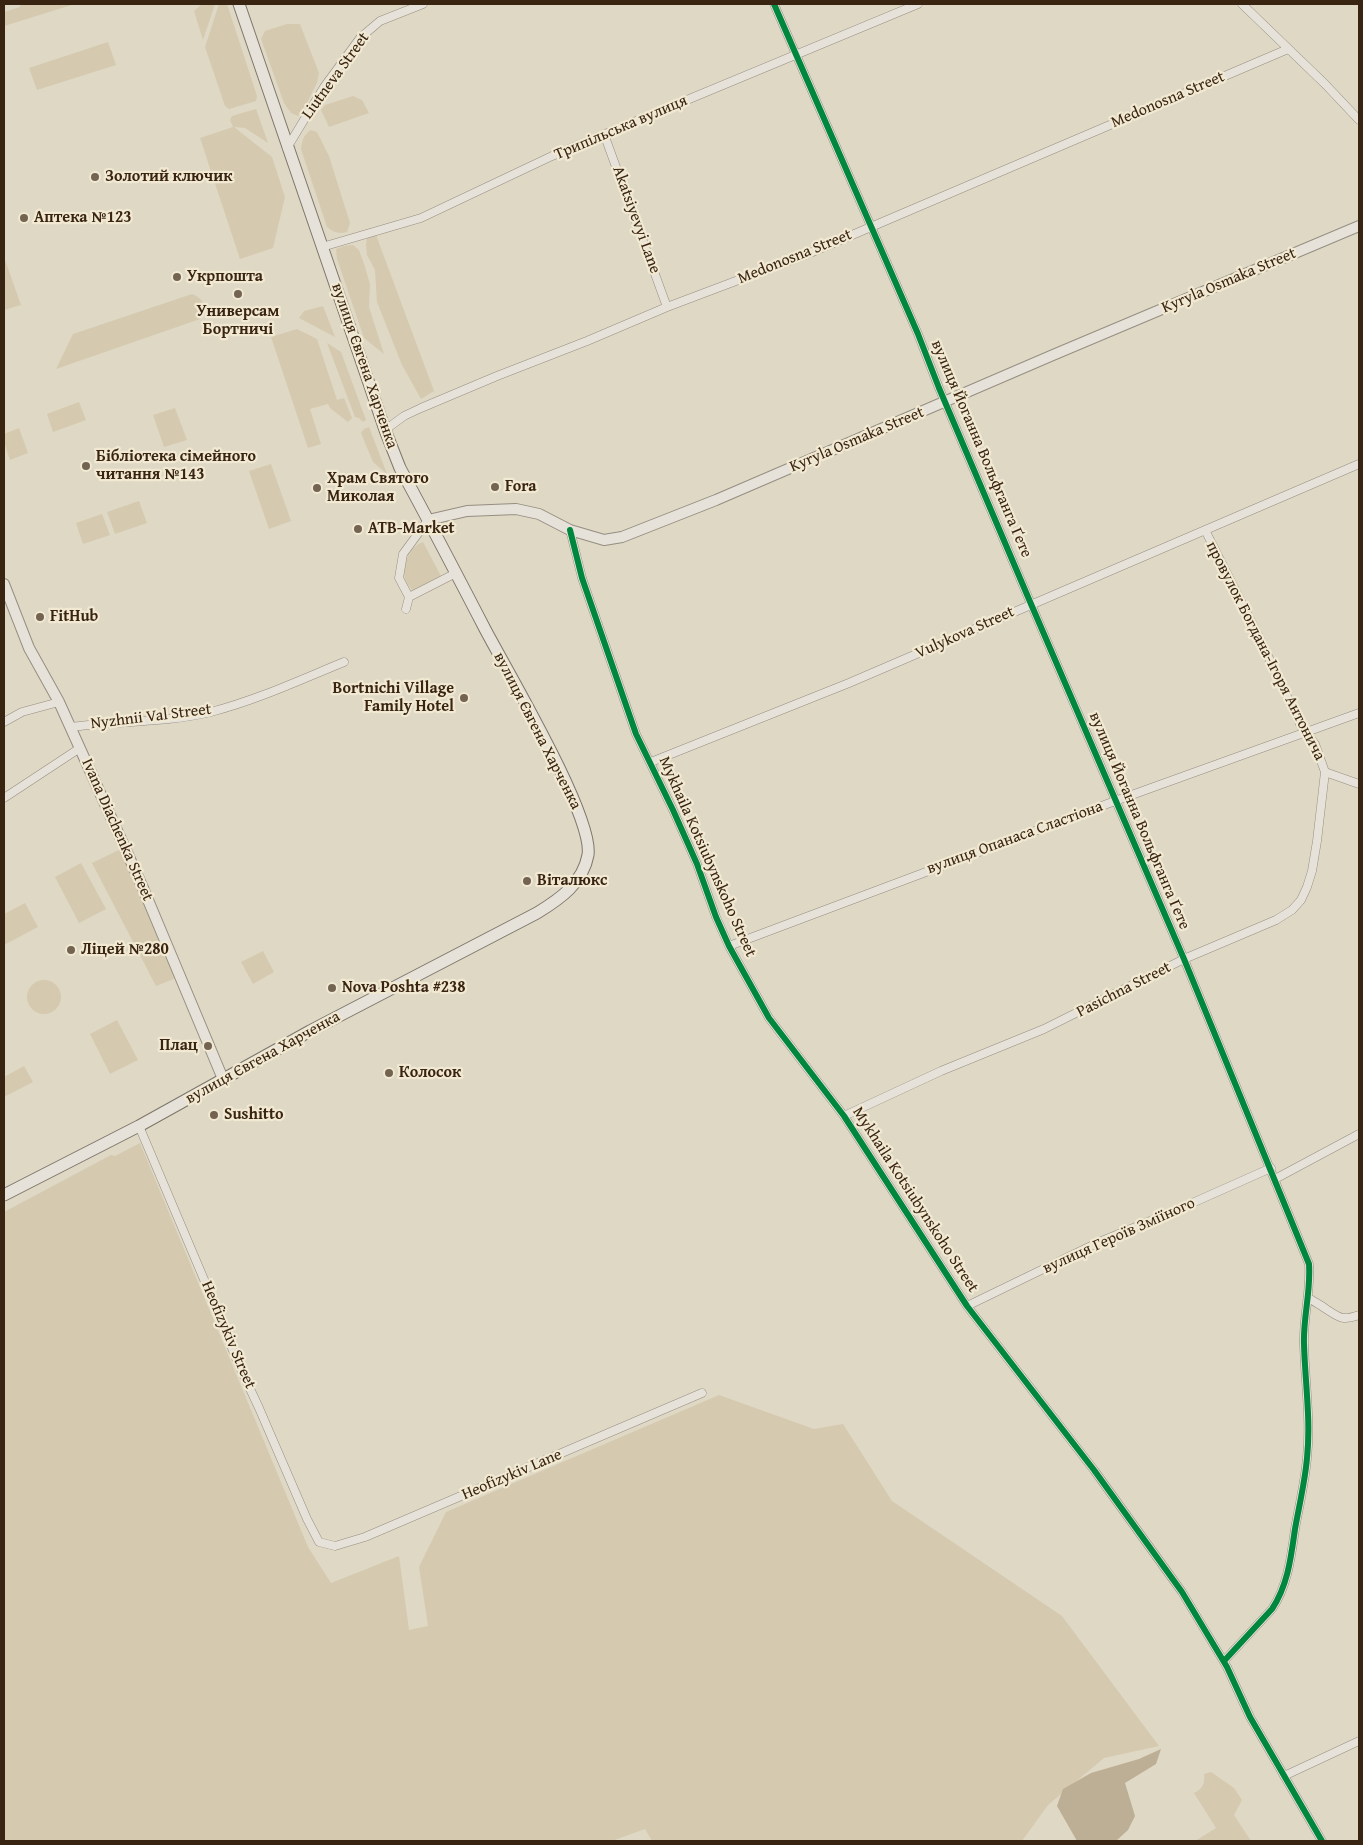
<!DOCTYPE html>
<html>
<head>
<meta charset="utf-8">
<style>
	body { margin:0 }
	#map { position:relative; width:1363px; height:1845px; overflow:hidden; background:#dfd8c5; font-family:"Gentium Book Plus",serif }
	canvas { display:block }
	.frame { position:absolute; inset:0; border:5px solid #392412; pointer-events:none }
</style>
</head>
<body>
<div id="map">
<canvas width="1363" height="1845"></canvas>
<div class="frame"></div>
</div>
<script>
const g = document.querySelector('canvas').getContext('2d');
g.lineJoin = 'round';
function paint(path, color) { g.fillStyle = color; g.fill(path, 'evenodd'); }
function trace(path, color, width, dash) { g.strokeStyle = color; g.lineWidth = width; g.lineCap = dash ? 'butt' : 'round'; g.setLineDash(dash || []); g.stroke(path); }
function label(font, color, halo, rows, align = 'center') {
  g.font = font + ' "Gentium Book Plus",serif'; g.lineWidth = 4.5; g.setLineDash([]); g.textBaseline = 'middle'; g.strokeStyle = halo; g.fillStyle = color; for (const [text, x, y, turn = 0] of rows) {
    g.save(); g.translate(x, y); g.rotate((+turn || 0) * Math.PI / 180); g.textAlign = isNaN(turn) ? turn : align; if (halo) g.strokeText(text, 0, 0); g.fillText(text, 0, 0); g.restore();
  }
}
paint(new Path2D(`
	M 20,4 L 75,4 L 4,26 L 4,12 L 20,7 Z
	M 202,4 L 215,4 L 203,40 L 194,11 Z
	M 219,4 L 227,4 L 257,96 L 256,101 L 229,109 L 225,106 L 205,47 Z
	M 287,24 L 300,24 L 319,73 L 317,83 L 302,113 L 298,116 L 291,113 L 284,103 L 261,39 L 265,31 Z
	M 108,42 L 116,65 L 37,90 L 29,68 Z
	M 353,96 L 362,100 L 369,113 L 329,127 L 321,110 L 325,105 Z
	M 256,109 L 268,143 L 245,128 L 234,127 L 272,157 L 285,197 L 273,248 L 240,259 L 200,138 L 233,127 L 230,120 L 232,116 Z
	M 311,130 L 317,132 L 329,156 L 350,223 L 347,232 C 339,234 334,233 327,227 L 301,149 C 302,140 304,134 311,130 Z
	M 376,235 L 434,391 L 421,399 L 402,365 L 377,302 L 375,270 L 367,255 L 366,245 L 367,238 Z
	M 353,245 L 359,250 L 365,267 L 370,284 L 369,307 L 384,354 L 364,338 L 337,259 L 336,249 L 344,246 Z
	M 4,257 L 21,305 L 4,310 Z
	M 192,294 C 205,299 206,307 200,319 L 56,369 L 73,334 Z
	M 323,306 L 335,337 L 299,318 L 304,311 Z
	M 297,329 L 317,339 L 337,400 L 344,398 L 352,418 L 348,422 L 330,408 L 328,404 L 310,409 L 321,444 L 308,448 L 271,337 Z
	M 327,343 L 341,352 L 366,420 L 363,422 L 359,418 L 355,417 Z
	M 79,402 L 86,420 L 53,432 L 47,414 Z
	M 175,408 L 187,440 L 164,447 L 153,415 Z
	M 369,427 L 387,474 L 373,462 L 361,433 L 364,429 Z
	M 19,428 L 28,453 L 10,460 L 4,442 L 4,434 Z
	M 271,464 L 291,521 L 269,529 L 249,471 Z
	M 139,501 L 147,523 L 115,534 L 107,512 Z
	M 102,514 L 110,535 L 83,544 L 76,523 Z
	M 423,542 L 441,576 L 413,591 C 411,588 407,584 406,581 C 400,568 409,546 423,542 Z
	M 121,849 L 176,978 L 156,986 L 92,863 Z
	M 81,863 L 106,909 L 79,923 L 55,877 Z
	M 25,903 L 38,927 L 4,945 L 4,914 Z
	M 263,951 L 274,972 L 253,984 L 241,962 Z
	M27 997a17 17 0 1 1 34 0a17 17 0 1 1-34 0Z
	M 117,1020 L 138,1060 L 110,1074 L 90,1034 Z
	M 24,1066 L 33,1082 L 4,1097 L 4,1077 Z
	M 140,1143 L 308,1547 L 331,1583 L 399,1556 L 409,1630 L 428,1626 L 419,1567 L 446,1512 L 719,1395 L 814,1429 L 843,1424 L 892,1501 L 1062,1616 L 1159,1746 L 1104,1758 L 1048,1805 L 1022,1841 L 652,1841 L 645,1829 L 612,1841 L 4,1841 L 4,1212 L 111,1155 L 115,1156 Z
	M 1211,1772 L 1234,1788 L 1242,1800 L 1234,1815 L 1251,1841 L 1195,1841 L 1216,1828 L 1194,1793 C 1203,1789 1205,1783 1204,1774 Z`), '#d5caaf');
paint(new Path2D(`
	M 1161,1749 L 1156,1764 L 1125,1783 L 1135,1816 L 1128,1830 L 1116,1841 L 1077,1841 L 1057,1806 L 1063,1789 L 1091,1773 L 1139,1759 Z`), '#bdaf95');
const minor = new Path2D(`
	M 774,4 L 918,334 L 939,388 L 1031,604 L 1184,959 L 1309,1264 C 1311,1292 1303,1317 1304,1344 C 1305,1382 1311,1420 1307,1458 C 1305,1482 1299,1506 1295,1529 C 1291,1557 1288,1585 1272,1609 L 1224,1661
	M 1242,4 L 1325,84 L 1359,120
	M 604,134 L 667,307
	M 287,148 L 324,87 L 360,38 L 380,21 L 423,4
	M 322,247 L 421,218 L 552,156 L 918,4
	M 385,430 L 404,416 L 421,408 L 497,376 L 587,341 L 667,307 L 810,253 L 1288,49
	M 570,530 L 582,578 L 636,734 L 673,810 L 697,864 L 716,917 L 729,946 L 769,1018 L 844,1116 L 967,1306 L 1094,1470 L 1182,1592 L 1227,1667 L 1250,1717 L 1322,1841
	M 409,597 L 399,578 L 403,554 L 428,520
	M 406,609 L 409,597 L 456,573
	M 4,722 L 22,712 L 59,702
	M 70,727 C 116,721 167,723 211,712 C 257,700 300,680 344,662
	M 651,762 L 849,683 L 1359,464
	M 1325,772 L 1359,784
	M 4,798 L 80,748
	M 729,946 L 1115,801 L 1359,713
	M 844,1116 L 941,1071 L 1044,1029 L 1184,959 L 1276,920 L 1292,910 L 1301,900 L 1307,887 L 1312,871 L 1317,841 L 1325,772 L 1315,744 L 1301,726 L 1257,633 L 1205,530
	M 139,1126 L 211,1296 L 238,1363 L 259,1408 L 307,1519 L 319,1542 L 335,1546 L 365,1537 L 702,1393
	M 1275,1179 L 1359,1134
	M 1309,1298 C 1314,1302 1321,1305 1326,1309 C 1340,1318 1342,1321 1359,1315
	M 967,1306 L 1097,1243 L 1172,1212 L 1271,1168
	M 1284,1776 L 1359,1741`);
const tertiary = new Path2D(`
	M 428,520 L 467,511 L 516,509 L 539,514 L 570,530 L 604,540 L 622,537 L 716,500 L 1053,355 L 1359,226
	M 4,584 L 29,648 L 59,702 L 143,888 L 223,1079`);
const secondary = new Path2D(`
	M 4,1195 L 139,1126 L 310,1031 L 537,913 C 560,899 583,883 588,855 C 594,817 506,669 485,629 C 457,575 429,521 400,468 L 385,430 L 239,4`);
trace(minor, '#958e81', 9);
trace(tertiary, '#958e81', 12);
trace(secondary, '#7d766a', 13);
trace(minor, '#e6e2d9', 8);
trace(tertiary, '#e6e2d9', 10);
trace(secondary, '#e6e2d9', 11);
trace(new Path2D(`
	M 774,4 L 918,334 L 939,388 L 1031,604 L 1184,959 L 1309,1264 C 1311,1292 1303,1317 1304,1344 C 1305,1382 1311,1420 1307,1458 C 1305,1482 1299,1506 1295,1529 C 1291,1557 1288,1585 1272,1609 L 1224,1661
	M 570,530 L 582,578 L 636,734 L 673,810 L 697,864 L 716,917 L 729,946 L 769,1018 L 844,1116 L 967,1306 L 1094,1470 L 1182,1592 L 1227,1667 L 1250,1717 L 1322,1841`), '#00873e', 6);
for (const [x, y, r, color] of [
	[95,177,5,"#736351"],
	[24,218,5,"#736351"],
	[177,277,5,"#736351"],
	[238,294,5,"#736351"],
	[86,466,5,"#736351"],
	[495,487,5,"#736351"],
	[317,488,5,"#736351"],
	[358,529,5,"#736351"],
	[40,617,5,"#736351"],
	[464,698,5,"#736351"],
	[527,881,5,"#736351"],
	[71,950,5,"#736351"],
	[332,988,5,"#736351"],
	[208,1046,5,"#736351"],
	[389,1073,5,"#736351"],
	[214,1115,5,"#736351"]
]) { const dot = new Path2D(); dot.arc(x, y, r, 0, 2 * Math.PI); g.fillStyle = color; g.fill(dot); trace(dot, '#f1e9d2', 2); }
label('16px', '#392412', '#f1e9d2', [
	["Liutneva Street",336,76,-54],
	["Medonosna Street",1168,100,-23],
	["Трипільська вулиця",621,128,-23],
	["Akatsiyevyi Lane",636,220,70],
	["Medonosna Street",795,257,-22],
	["Kyryla Osmaka Street",1229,281,-23],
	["вулиця Євгена Харченка",364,366,71],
	["Kyryla Osmaka Street",857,440,-23],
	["вулиця Йоганна Вольфганга Ґете",981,449,67],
	["Vulykova Street",965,633,-24],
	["провулок Богдана-Ігоря Антонича",1265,651,63],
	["Nyzhnii Val Street",151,717,-7],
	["вулиця Євгена Харченка",537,731,63],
	["вулиця Йоганна Вольфганга Ґете",1139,821,67],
	["Ivana Diachenka Street",117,830,66],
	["вулиця Опанаса Сластіона",1015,838,-20],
	["Mykhaila Kotsiubynskoho Street",707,857,66],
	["Pasichna Street",1124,990,-27],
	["вулиця Євгена Харченка",263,1058,-29],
	["Mykhaila Kotsiubynskoho Street",915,1200,57],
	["вулиця Героїв Зміїного",1119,1236,-24],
	["Heofizykiv Street",228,1335,67],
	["Heofizykiv Lane",512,1475,-23]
]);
label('bold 16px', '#392412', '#f1e9d2', [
	["Золотий ключик",105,177],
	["Аптека №123",34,218],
	["Укрпошта",187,277],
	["Универсам",238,312,"center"],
	["Бортничі",238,330,"center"],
	["Бібліотека сімейного",96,457],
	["читання №143",96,475],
	["Храм Святого",327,479],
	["Миколая",327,497],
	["Fora",505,487],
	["ATB-Market",368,529],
	["FitHub",50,617],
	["Bortnichi Village",454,689,"right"],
	["Family Hotel",454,707,"right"],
	["Віталюкс",537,881],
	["Ліцей №280",81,950],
	["Nova Poshta #238",342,988],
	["Плац",198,1046,"right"],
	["Колосок",399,1073],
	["Sushitto",224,1115]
], 'left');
</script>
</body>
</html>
